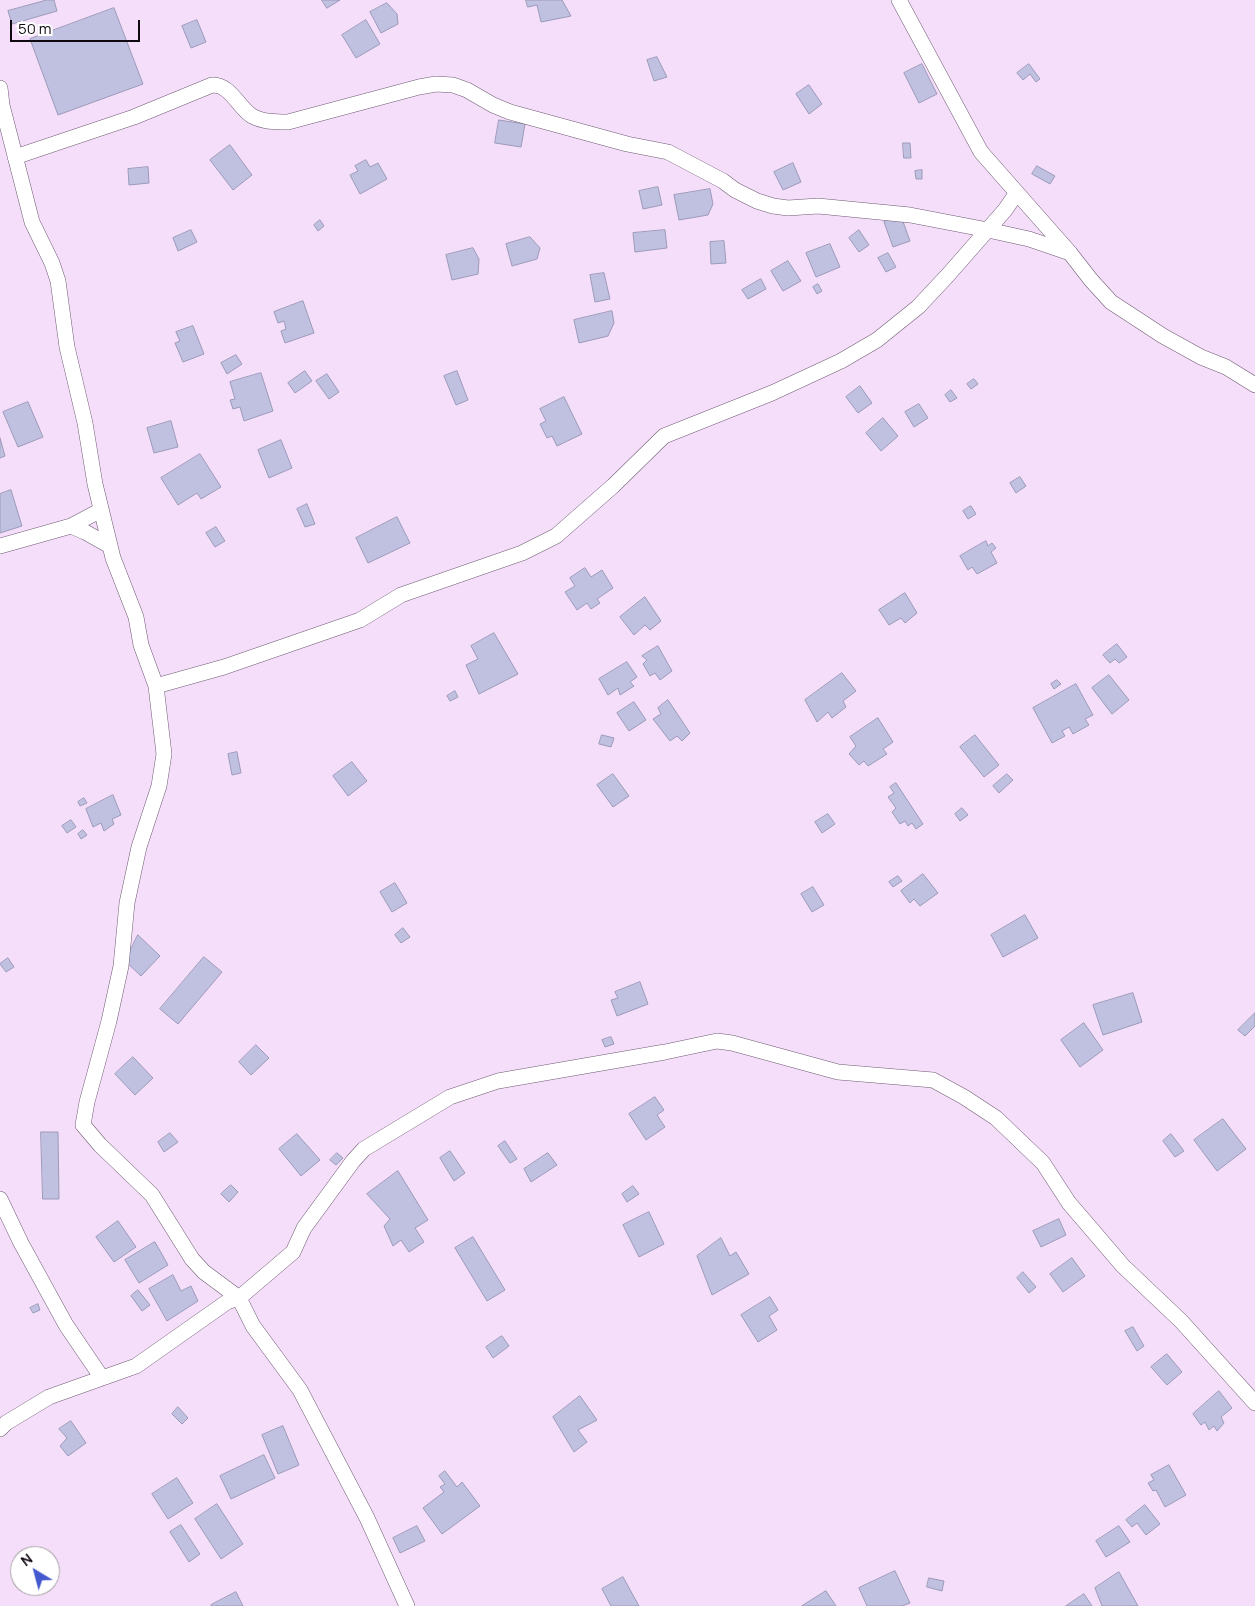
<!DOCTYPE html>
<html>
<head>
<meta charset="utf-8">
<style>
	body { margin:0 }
	#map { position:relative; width:1255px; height:1606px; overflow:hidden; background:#f5defa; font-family:Manrope,sans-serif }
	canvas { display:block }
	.north { position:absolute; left:10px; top:1546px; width:50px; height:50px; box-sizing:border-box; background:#fff; border:1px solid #a09da0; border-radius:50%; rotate:323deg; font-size:14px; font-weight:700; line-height:20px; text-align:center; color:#110912 }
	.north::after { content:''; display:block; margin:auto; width:18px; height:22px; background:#4459cd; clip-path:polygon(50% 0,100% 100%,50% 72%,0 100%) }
	.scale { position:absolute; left:10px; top:20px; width:130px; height:22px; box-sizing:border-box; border:2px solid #110912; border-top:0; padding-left:6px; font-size:15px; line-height:18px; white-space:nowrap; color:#110912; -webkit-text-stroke:4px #fff; paint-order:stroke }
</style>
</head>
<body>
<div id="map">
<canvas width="1255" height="1606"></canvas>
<div class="north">N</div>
<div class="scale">50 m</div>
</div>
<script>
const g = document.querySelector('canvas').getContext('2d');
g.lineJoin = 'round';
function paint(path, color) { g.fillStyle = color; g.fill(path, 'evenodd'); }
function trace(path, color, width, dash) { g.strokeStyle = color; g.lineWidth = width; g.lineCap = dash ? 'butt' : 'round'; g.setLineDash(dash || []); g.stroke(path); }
const building = new Path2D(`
	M 47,0 L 54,0 L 57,11 L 12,24 L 8,11 Z
	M 322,0 L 340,0 L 327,8 Z
	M 526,0 L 562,0 L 571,16 L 541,22 L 537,5 L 528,7 Z
	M 387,3 L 397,14 L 398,24 L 381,33 L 370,12 Z
	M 114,8 L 143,84 L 58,115 L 30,39 Z
	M 197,20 L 206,42 L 191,48 L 182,26 Z
	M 366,20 L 380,44 L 356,58 L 342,35 Z
	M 657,57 L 667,77 L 654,81 L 647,60 Z
	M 922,64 L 937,94 L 919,103 L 904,73 Z
	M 1029,64 L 1040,79 L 1036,82 L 1030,74 L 1023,80 L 1017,73 Z
	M 809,85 L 822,104 L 809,114 L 796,94 Z
	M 499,120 L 525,124 L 521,147 L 495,143 Z
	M 903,143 L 910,143 L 911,158 L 904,158 Z
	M 230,145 L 252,175 L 233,190 L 210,160 Z
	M 366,160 L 370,167 L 378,163 L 387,179 L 360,194 L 350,175 L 358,171 L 355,166 Z
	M 793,163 L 801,182 L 783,190 L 774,172 Z
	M 1037,166 L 1055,176 L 1050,184 L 1032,174 Z
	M 148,167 L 149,183 L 129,185 L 128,169 Z
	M 922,170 L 922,179 L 916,179 L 915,171 Z
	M 658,187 L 662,205 L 643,209 L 639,191 Z
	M 710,189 L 713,204 L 708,215 L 679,220 L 674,195 Z
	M 901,216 L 910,241 L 893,247 L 884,222 Z
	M 320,220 L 324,226 L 318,231 L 314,225 Z
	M 191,230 L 197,242 L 178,251 L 173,238 Z
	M 665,230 L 667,248 L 635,252 L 633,233 Z
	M 859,230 L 869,245 L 859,252 L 849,238 Z
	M 530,237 L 540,248 L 537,259 L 512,266 L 506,244 Z
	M 724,241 L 726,263 L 711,264 L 710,242 Z
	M 830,244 L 840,267 L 816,277 L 806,253 Z
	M 473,248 L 479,259 L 478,274 L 452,280 L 446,255 Z
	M 888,253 L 896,267 L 886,272 L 878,258 Z
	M 788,261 L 801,281 L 783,291 L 771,271 Z
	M 604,273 L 610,299 L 595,302 L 590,275 Z
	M 761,279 L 766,289 L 748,299 L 742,290 Z
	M 818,284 L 822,291 L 817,294 L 813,287 Z
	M 303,301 L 314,333 L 285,343 L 281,331 L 286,329 L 284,321 L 278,323 L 274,312 Z
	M 612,311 L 614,323 L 608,336 L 579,343 L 574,320 Z
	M 193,326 L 204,354 L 183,362 L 175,343 L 180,341 L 176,332 Z
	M 236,355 L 242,364 L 227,374 L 221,363 Z
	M 305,371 L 312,381 L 295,393 L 288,383 Z
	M 457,371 L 468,400 L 456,405 L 444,376 Z
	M 261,373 L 273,411 L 244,421 L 240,407 L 233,409 L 230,400 L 235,399 L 230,382 Z
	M 327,374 L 339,392 L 329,399 L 316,381 Z
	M 974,379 L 978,384 L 971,389 L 967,384 Z
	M 860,386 L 872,403 L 858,413 L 846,397 Z
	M 951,390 L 957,398 L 950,402 L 945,395 Z
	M 564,397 L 582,434 L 557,446 L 552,436 L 547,438 L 540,424 L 546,421 L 540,409 Z
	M 28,402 L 43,437 L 18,447 L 3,412 Z
	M 919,404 L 928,418 L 914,427 L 905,412 Z
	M 883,418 L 898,436 L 881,451 L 866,433 Z
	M 171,421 L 178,447 L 154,453 L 147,428 Z
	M 0,438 L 5,456 L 0,458 Z
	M 281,440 L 292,468 L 269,478 L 258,450 Z
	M 200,454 L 221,487 L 201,499 L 197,493 L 178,505 L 161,478 Z
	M 1020,477 L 1026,486 L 1016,493 L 1010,483 Z
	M 11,490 L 22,526 L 0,533 L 0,494 Z
	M 307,504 L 315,524 L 305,527 L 297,509 Z
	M 971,506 L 976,514 L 968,519 L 963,511 Z
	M 397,517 L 410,543 L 368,563 L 356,538 Z
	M 216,527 L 225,541 L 215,547 L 206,533 Z
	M 986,541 L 988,546 L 992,543 L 996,548 L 991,552 L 997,563 L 977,574 L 972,567 L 968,570 L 960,556 Z
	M 585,568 L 591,577 L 602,570 L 613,588 L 597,599 L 600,603 L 591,609 L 587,603 L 577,610 L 565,592 L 575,586 L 570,578 Z
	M 905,593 L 917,613 L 905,623 L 901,618 L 889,625 L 879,610 Z
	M 645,597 L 661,621 L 650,630 L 645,625 L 634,635 L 620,617 Z
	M 494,633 L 518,674 L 479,694 L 466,665 L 478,659 L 471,646 Z
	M 1117,644 L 1127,657 L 1119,663 L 1115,659 L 1110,663 L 1103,655 Z
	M 658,646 L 672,671 L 660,680 L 655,673 L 650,676 L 643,664 L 647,660 L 642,656 Z
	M 627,662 L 637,677 L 630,682 L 634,686 L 620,695 L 618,688 L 608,695 L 599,679 Z
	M 842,673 L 856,691 L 843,701 L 846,707 L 832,718 L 828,712 L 817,722 L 805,700 Z
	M 1109,675 L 1129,700 L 1112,714 L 1092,688 Z
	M 1057,680 L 1061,684 L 1054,689 L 1051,684 Z
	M 1076,684 L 1093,715 L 1085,719 L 1089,725 L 1073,734 L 1069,727 L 1062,731 L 1065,736 L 1052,743 L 1033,708 Z
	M 455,691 L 458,697 L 450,701 L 447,696 Z
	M 668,700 L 690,733 L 682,741 L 677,736 L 670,741 L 653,719 L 661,714 L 658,708 Z
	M 634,702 L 646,720 L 629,731 L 617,713 Z
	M 878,718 L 893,742 L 883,749 L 887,754 L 868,766 L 864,761 L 859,765 L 849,754 L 856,746 L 850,737 Z
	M 602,735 L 614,738 L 611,747 L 599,744 Z
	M 975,735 L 999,765 L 984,777 L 960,747 Z
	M 237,752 L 241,773 L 232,775 L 228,754 Z
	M 352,762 L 367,781 L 348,796 L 333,776 Z
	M 613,774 L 629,796 L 613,807 L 597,785 Z
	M 1007,774 L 1013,780 L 999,793 L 993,786 Z
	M 896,783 L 923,824 L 916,829 L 912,823 L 908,826 L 905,821 L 900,824 L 892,812 L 896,808 L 888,797 L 894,793 L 890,787 Z
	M 113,795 L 121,815 L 112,819 L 114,824 L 104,831 L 101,823 L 93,827 L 86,809 Z
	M 84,798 L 87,803 L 80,806 L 78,802 Z
	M 962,808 L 968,815 L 960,821 L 955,814 Z
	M 828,814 L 835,824 L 822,833 L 815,822 Z
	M 71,820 L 76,827 L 67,833 L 62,826 Z
	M 83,830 L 87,835 L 81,839 L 78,834 Z
	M 923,874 L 938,893 L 920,906 L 914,899 L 910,903 L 901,891 Z
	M 898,876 L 902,881 L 893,887 L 889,882 Z
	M 395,883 L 407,903 L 392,912 L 380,892 Z
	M 813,887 L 824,905 L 812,912 L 801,894 Z
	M 1025,915 L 1038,938 L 1003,957 L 991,935 Z
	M 403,928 L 410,937 L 401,943 L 395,935 Z
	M 138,935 L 160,956 L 141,976 L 125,961 Z
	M 204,957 L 222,972 L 178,1024 L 160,1009 Z
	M 8,958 L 14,967 L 6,972 L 0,964 Z
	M 640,982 L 648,1004 L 617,1016 L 611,1000 L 618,998 L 615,992 Z
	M 1133,993 L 1142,1022 L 1103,1035 L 1093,1005 Z
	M 1255,1013 L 1255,1026 L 1245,1036 L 1238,1030 Z
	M 1084,1023 L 1103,1050 L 1080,1067 L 1061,1040 Z
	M 611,1037 L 614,1044 L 605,1047 L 602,1040 Z
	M 256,1045 L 269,1058 L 251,1075 L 239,1062 Z
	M 133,1057 L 153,1078 L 135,1095 L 115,1074 Z
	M 655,1097 L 664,1110 L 657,1115 L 665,1127 L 646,1140 L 629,1114 Z
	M 1223,1119 L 1246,1149 L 1217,1171 L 1194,1140 Z
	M 41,1132 L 58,1132 L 59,1199 L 43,1199 Z
	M 170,1133 L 178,1142 L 164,1152 L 158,1142 Z
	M 297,1134 L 320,1160 L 301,1176 L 279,1149 Z
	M 1171,1134 L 1184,1151 L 1175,1157 L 1163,1141 Z
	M 505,1141 L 517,1159 L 510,1163 L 498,1146 Z
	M 450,1151 L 465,1173 L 454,1181 L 440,1158 Z
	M 337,1153 L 343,1158 L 336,1165 L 330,1160 Z
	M 548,1153 L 557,1165 L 531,1182 L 524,1169 Z
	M 398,1171 L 428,1220 L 415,1228 L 424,1242 L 409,1252 L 401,1240 L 393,1246 L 384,1226 L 390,1219 L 367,1194 Z
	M 231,1185 L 238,1192 L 229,1202 L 221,1194 Z
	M 633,1186 L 639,1194 L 627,1202 L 622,1194 Z
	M 649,1212 L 664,1244 L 639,1257 L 623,1225 Z
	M 1059,1219 L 1066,1235 L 1041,1247 L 1033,1231 Z
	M 118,1221 L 136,1247 L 114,1262 L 96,1237 Z
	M 473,1237 L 505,1290 L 487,1301 L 455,1248 Z
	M 721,1238 L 730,1256 L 736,1252 L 749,1274 L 712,1295 L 697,1256 Z
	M 155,1242 L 168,1265 L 139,1283 L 125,1260 Z
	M 1072,1258 L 1085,1276 L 1063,1292 L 1050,1274 Z
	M 1023,1272 L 1036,1287 L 1029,1293 L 1017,1278 Z
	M 173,1275 L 181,1291 L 191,1286 L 198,1301 L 167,1321 L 149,1289 Z
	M 138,1290 L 150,1305 L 142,1311 L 131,1296 Z
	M 770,1297 L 778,1310 L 769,1316 L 777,1330 L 758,1342 L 741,1315 Z
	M 38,1304 L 40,1310 L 33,1313 L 30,1308 Z
	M 1133,1327 L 1144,1346 L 1137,1351 L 1125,1331 Z
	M 502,1336 L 509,1346 L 493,1358 L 486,1347 Z
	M 1167,1354 L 1182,1372 L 1167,1385 L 1151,1367 Z
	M 1219,1391 L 1232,1408 L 1221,1417 L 1224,1423 L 1217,1431 L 1214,1426 L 1209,1430 L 1205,1422 L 1201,1425 L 1193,1414 Z
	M 580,1396 L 597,1420 L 578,1430 L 587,1442 L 574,1452 L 553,1417 Z
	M 178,1407 L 188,1418 L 182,1424 L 172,1414 Z
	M 71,1421 L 86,1443 L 68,1456 L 60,1446 L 67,1438 L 59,1429 Z
	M 283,1426 L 299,1465 L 278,1474 L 262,1435 Z
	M 264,1455 L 275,1478 L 231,1499 L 220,1476 Z
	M 1169,1465 L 1186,1495 L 1165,1507 L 1156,1490 L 1153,1491 L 1148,1483 L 1154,1480 L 1151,1475 Z
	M 445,1471 L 457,1487 L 462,1482 L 480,1506 L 442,1534 L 423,1508 L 444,1492 L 440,1487 L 445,1484 L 439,1476 Z
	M 177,1478 L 193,1503 L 168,1519 L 152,1494 Z
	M 217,1504 L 243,1544 L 221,1559 L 195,1519 Z
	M 1145,1505 L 1160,1524 L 1146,1535 L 1137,1523 L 1132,1527 L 1126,1520 Z
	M 181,1525 L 200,1554 L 189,1562 L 170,1532 Z
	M 417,1526 L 425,1541 L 400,1553 L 393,1538 Z
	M 1119,1526 L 1130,1542 L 1106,1557 L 1096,1541 Z
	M 895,1571 L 910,1603 L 902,1606 L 867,1606 L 859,1588 Z
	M 1119,1572 L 1138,1606 L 1102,1606 L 1095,1588 Z
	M 623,1577 L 639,1606 L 611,1606 L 602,1589 Z
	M 929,1578 L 944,1581 L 942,1591 L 927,1587 Z
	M 826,1591 L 836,1606 L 802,1606 Z
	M 236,1592 L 243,1606 L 211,1606 L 211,1605 Z
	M 1084,1594 L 1092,1606 L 1066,1606 Z`);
paint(building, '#c0c0e0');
trace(building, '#9b9ab9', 1);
const minor = new Path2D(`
	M 899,0 L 981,152 L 1070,253 L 1091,280 L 1111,302 L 1163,336 L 1201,357 L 1226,367 L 1255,385
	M 0,88 L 2,105 L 32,222 L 52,263 L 58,281 L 67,347 L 85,423 L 95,484 L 113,558 L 136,617 L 141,645 L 156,686 L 164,754 L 159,786 L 139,847 L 127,903 L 121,966 L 109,1021 L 87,1102 L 83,1125 L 100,1145 L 152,1195 L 192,1259 L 204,1272 L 239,1298 L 253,1326 L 300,1390 L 367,1518 L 407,1606
	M 15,157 L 134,117 L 212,85 C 230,84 238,107 252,116 C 263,122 276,122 288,122 L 419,87 L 436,84 L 453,85 L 467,90 L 493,105 L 510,112 L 627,144 L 668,152 L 723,181 L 735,190 L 757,201 L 773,206 L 788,208 L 818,206 L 910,215 L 988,230 L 1029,239 L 1070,253
	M 71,526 L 85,532 L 110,546
	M 0,546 L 71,526 L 101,510
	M 156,686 L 224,667 L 360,620 L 401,595 L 522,553 L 556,536 L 613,486 L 664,436 L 772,393 L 841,361 L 877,340 L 918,307 L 948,275 L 1005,210 L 1016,194
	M 0,1199 L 21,1243 L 66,1325 L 102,1378
	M 0,1429 L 6,1423 L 49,1397 L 136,1366 L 227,1302 L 239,1298 L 293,1252 L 304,1228 L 353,1161 L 364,1149 L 450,1097 L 498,1081 L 665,1052 L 717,1041 L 732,1043 L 838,1072 L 933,1080 L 964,1097 L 996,1118 L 1043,1163 L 1069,1203 L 1123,1266 L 1181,1321 L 1255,1403`);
trace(minor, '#6f5b73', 16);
trace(minor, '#fff', 15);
</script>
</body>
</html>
